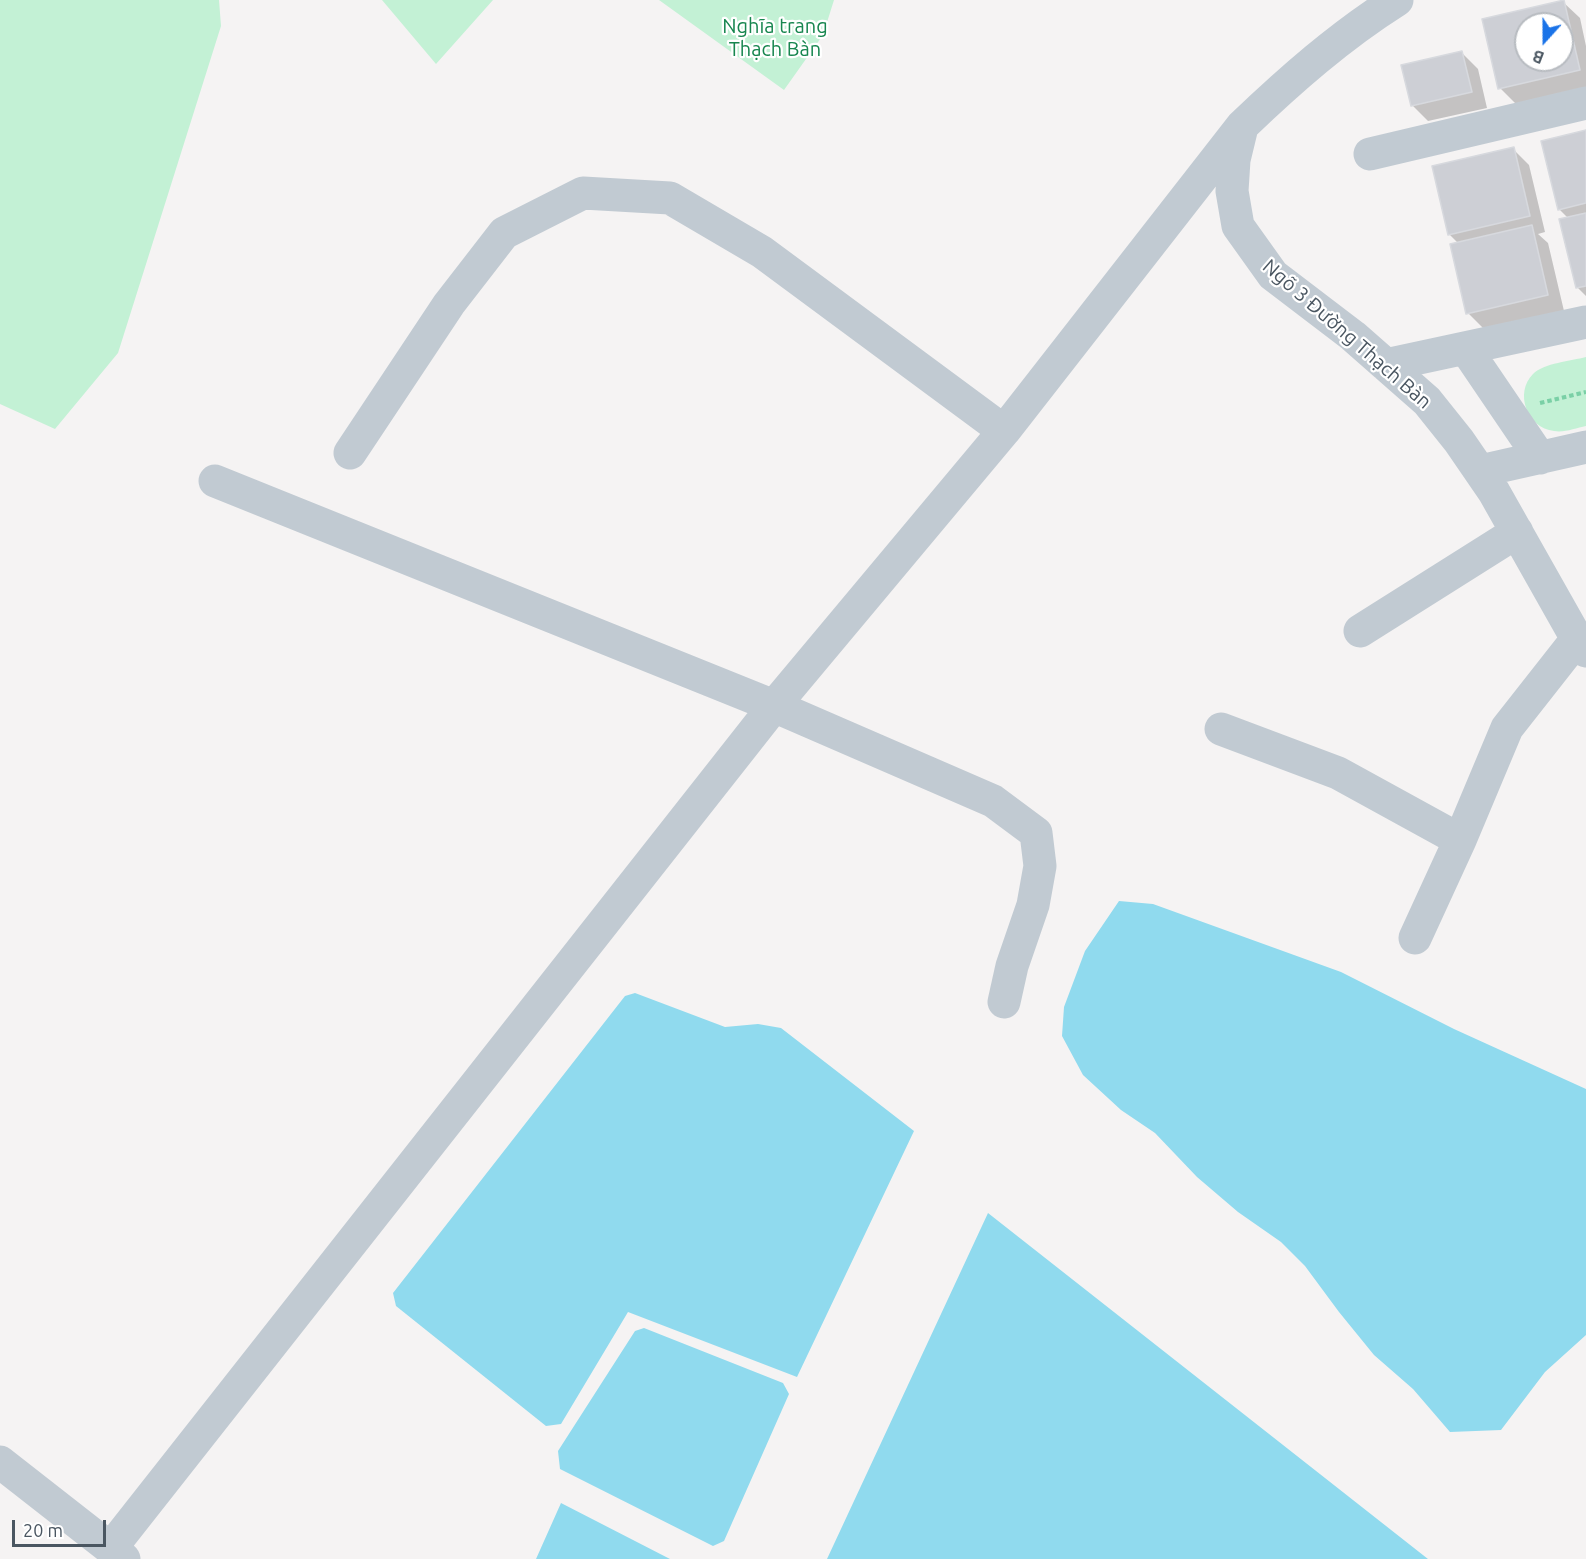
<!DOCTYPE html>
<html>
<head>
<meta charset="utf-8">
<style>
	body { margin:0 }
	#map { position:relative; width:1586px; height:1559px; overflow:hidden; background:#f5f3f3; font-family:Ubuntu,sans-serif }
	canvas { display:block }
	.north { position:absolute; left:1514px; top:12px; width:60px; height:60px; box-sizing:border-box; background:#fff; border:2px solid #b7bbc0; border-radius:50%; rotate:201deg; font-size:16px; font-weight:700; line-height:24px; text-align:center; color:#4a5661 }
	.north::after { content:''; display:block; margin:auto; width:21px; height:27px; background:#1a73e8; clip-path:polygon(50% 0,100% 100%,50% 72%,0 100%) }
	.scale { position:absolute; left:12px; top:1520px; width:94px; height:27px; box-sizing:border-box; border:3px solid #4a5661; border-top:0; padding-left:8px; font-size:18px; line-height:21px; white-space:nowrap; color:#4a5661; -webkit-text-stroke:4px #fff; paint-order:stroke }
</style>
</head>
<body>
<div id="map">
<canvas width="1586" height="1559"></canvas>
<div class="north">B</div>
<div class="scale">20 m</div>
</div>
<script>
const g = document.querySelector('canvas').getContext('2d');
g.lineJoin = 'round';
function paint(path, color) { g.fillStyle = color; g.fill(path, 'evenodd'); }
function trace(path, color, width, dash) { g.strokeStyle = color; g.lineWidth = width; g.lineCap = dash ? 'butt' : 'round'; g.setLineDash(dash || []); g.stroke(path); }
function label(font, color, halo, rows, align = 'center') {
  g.font = font + ' Ubuntu,sans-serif'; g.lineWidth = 4.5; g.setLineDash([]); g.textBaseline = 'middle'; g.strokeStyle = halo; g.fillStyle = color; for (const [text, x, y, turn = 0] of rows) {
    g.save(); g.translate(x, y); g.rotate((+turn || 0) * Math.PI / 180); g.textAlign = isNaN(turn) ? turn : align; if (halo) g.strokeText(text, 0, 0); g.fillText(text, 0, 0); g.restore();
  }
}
paint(new Path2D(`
	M 0,0 L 219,0 L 221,26 L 118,353 L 55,429 L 0,404 Z
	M 382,0 L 493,0 L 436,64 Z
	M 659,0 L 834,0 L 823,35 L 784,90 Z
	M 1586,357 L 1586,426 C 1576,428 1564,433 1554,431 C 1527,428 1514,393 1533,374 C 1544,363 1571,361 1586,357 Z`), '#c3f1d5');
paint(new Path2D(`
	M 1119,901 L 1153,904 L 1341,972 L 1454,1029 L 1586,1089 L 1586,1335 L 1545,1372 L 1501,1430 L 1450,1432 L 1413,1389 L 1374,1355 L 1339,1312 L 1305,1266 L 1281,1242 L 1238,1212 L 1197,1177 L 1155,1133 L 1121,1110 L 1083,1075 L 1062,1036 L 1064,1007 L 1085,951 Z
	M 635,993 L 725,1027 L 758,1024 L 781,1028 L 914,1131 L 797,1377 L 628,1312 L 561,1424 L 546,1426 L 396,1306 L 393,1293 L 625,996 Z
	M 988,1213 L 1428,1559 L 827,1559 Z
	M 644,1328 L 783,1383 L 789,1394 L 724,1541 L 713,1546 L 560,1469 L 558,1451 L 635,1331 Z
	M 561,1503 L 670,1559 L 536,1559 Z`), '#90daee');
paint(new Path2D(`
	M 1563,2 L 1580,18 L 1586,46 L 1586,88 L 1516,104 L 1500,88 L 1484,20 ZM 1526,24 L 1562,24 L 1562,60 L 1526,60 Z
	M 1462,53 L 1478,69 L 1487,108 L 1428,121 L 1412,105 Z
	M 1586,132 L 1586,296 L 1577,287 L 1568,218 L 1559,209 Z
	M 1513,149 L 1529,165 L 1545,232 L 1538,234 L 1548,243 L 1564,311 L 1484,329 L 1468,313 L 1459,244 L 1449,234 Z`), '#0003');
const building = new Path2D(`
	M 1564,0 L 1580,70 L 1498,89 L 1482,19 ZM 1526,24 L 1562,24 L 1562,60 L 1526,60 Z
	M 1462,51 L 1472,92 L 1411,106 L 1401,65 Z
	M 1586,130 L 1586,203 L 1558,210 L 1541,141 Z
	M 1514,147 L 1530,216 L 1448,235 L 1432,166 Z
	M 1586,213 L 1586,286 L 1576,288 L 1559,219 Z
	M 1532,225 L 1548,295 L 1466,314 L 1450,244 Z`);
paint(building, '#cdcfd5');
trace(building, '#d7d9de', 1.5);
trace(new Path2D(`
	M 1540,403 L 1586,392`), '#7ad0a6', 4, [4.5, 3]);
trace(new Path2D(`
	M 1241,131 L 1234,160 L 1232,191 L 1238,226 L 1273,275 L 1353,336 L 1427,401 L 1459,441 L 1494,492 L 1577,639 L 1586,651
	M 1370,154 L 1586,103
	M 1466,349 L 1540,458
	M 1386,365 L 1586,322
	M 350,453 L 449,304 L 504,233 L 583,193 L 670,198 L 762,252 L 1004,431
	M 1480,471 L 1586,447
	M 215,481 L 774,706 L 993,801 L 1036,833 L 1040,866 L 1033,905 L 1012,966 L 1004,1002
	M 1360,631 L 1517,532
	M 1221,729 L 1338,773 L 1460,840 L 1507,728 L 1577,639
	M 1415,938 L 1460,840
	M 0,1462 L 124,1559
	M 111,1548 L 774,706 L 1004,431 L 1242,126 C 1290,80 1340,36 1397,0`), '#c1cad2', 33);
label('20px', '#17864f', '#fff', [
	["Nghĩa trang",775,26],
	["Thạch Bàn",775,49]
]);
label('20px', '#4a5661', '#fff', [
	["Ngõ 3 Đường Thạch Bàn",1347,334,41]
]);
</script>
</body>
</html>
